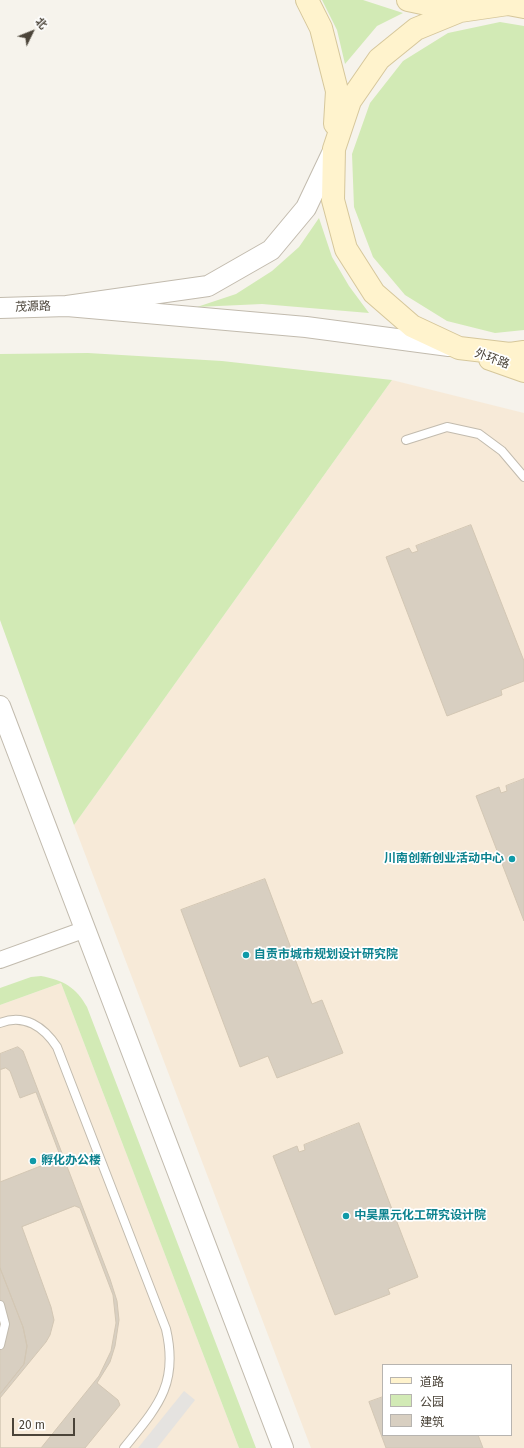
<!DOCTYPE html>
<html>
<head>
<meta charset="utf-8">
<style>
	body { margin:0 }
	#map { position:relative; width:524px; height:1448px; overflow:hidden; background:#f6f3ec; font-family:"Fira Sans","Noto Sans SC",sans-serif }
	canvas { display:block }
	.legend { position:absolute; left:382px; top:1364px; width:130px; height:72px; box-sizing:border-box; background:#fff; border:1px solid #b7b4b0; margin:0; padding:5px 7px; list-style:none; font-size:12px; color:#4b4439 }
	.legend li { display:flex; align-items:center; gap:8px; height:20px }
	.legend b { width:20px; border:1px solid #b7b4b0 }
	.north { position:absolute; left:12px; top:12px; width:40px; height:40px; -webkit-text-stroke:3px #fff; paint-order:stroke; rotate:47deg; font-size:11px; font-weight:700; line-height:16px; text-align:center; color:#4b4439 }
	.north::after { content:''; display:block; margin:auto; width:14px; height:18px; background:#4b4439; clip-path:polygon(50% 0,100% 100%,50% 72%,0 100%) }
	.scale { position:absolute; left:12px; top:1418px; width:63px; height:18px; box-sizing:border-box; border:2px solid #4b4439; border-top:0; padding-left:5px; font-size:12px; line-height:14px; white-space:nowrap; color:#4b4439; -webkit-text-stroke:3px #fff; paint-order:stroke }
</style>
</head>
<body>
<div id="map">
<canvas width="524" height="1448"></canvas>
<ul class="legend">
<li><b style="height:5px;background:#fff3cd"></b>道路</li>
<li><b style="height:11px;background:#d2eab5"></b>公园</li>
<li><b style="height:11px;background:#d8cfc1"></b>建筑</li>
</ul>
<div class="north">北</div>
<div class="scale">20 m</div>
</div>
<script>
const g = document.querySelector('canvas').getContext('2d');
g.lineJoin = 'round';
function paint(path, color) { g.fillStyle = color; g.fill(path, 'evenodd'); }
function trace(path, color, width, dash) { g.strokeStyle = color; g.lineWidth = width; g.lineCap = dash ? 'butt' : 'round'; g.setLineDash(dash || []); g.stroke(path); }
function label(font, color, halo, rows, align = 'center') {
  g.font = font + ' "Fira Sans","Noto Sans SC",sans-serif'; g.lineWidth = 3.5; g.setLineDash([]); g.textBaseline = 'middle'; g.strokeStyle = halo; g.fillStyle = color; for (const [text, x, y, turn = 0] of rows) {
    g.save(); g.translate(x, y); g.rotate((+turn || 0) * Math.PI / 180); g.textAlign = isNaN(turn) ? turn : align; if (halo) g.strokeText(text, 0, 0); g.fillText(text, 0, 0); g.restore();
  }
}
paint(new Path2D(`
	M 392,380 L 524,413 L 524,1448 L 311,1448 L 74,825 ZM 383,1365 L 511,1365 L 511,1435 L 383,1435 Z
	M 61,983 L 239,1448 L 0,1448 L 0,1005 Z`), '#f7ead8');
paint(new Path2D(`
	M 322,0 L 363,0 L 403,13 L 377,26 L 345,64 L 337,30 Z
	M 500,22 L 524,26 L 524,330 L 495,333 L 447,321 L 405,295 L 373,257 L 354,207 L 352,154 L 370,103 L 403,61 L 448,33 Z
	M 319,218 L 332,257 L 349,286 L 369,313 L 262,304 L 197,307 L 236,294 L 272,271 L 299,247 Z
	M 88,353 L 222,361 L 392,380 L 74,825 L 0,620 L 0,354 Z
	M 41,976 C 63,980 76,987 87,1007 L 256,1448 L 239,1448 L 61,983 L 0,1005 L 0,988 L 31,977 Z`), '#d2eab5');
paint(new Path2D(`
	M 184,1391 L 195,1400 L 157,1448 L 138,1448 Z`), '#e5e3e0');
const building = new Path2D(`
	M 471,525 L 524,661 L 524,681 L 501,690 L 502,695 L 447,716 L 386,557 L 409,548 L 412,553 L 418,551 L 416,546 Z
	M 524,779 L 524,921 L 476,796 L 499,787 L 501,793 L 507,791 L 506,786 Z
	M 265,879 L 312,1004 L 322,1000 L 343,1053 L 277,1078 L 268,1056 L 240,1067 L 181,910 Z
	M 18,1047 L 23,1051 L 110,1279 L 117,1301 L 119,1320 L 115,1346 L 110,1362 L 97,1383 L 118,1400 L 120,1405 L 85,1448 L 0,1448 L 0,1394 L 24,1364 L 27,1346 L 23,1327 L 0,1268 L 0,1054 Z
	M 6,1068 L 10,1071 L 20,1098 L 36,1092 L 61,1158 L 0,1182 L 0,1070 Z
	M 359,1123 L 418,1277 L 388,1289 L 390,1294 L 335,1315 L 273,1156 L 297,1146 L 299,1152 L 305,1150 L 304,1145 Z
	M 75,1206 L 80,1208 L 113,1295 L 116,1323 L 111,1351 L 99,1376 L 41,1448 L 0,1448 L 0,1398 L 46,1342 L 50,1335 L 54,1320 L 51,1307 L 22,1227 Z
	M 0,1268 L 23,1327 L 27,1346 L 24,1364 L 0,1394 Z
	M 383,1397 L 383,1435 L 478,1435 L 483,1448 L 386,1448 L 369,1402 Z`);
paint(building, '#d8cfc1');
trace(building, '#d3c7b4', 1);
const service = new Path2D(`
	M 406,440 L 447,427 L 479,434 L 502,451 L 524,477
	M 0,1023 C 24,1013 44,1027 57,1047 L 166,1329 C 179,1385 157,1407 124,1448
	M 0,1305 L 5,1324 L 0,1345`);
const minor = new Path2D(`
	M 0,960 L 86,929`);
const tertiary = new Path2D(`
	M 334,149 L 306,208 L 271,250 L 208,286 L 67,306 L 306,327 L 449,346
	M 0,308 L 67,306
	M 0,706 L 283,1448`);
const secondary = new Path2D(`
	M 307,0 L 321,28 L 337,91 L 335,124
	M 408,0 L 460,11
	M 524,7 L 508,4 L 460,11 L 416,29 L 379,59 L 350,101 L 334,149 L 333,200 L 346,249 L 374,293 L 412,326 L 459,348 L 510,354 L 524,352
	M 490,359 L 524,371`);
trace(service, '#c2bbae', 10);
trace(minor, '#c2bbae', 18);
trace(tertiary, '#c2bbae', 22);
trace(secondary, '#d6c79b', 24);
trace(service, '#fff', 8);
trace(minor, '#fff', 16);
trace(tertiary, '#fff', 20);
trace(secondary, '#fff3cd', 22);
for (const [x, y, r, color] of [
	[512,859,4,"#0f9aa8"],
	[246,955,4,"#0f9aa8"],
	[33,1161,4,"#0f9aa8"],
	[346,1216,4,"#0f9aa8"]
]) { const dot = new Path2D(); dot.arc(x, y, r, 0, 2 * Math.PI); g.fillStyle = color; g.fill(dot); trace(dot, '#fff', 1.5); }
label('12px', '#4b4439', '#fff', [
	["茂源路",33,307,-2],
	["外环路",492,359,20]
]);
label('bold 12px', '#0d838f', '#fff', [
	["川南创新创业活动中心",504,859,"right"],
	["自贡市城市规划设计研究院",254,955],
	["孵化办公楼",41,1161],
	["中昊黑元化工研究设计院",354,1216]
], 'left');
</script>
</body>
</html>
